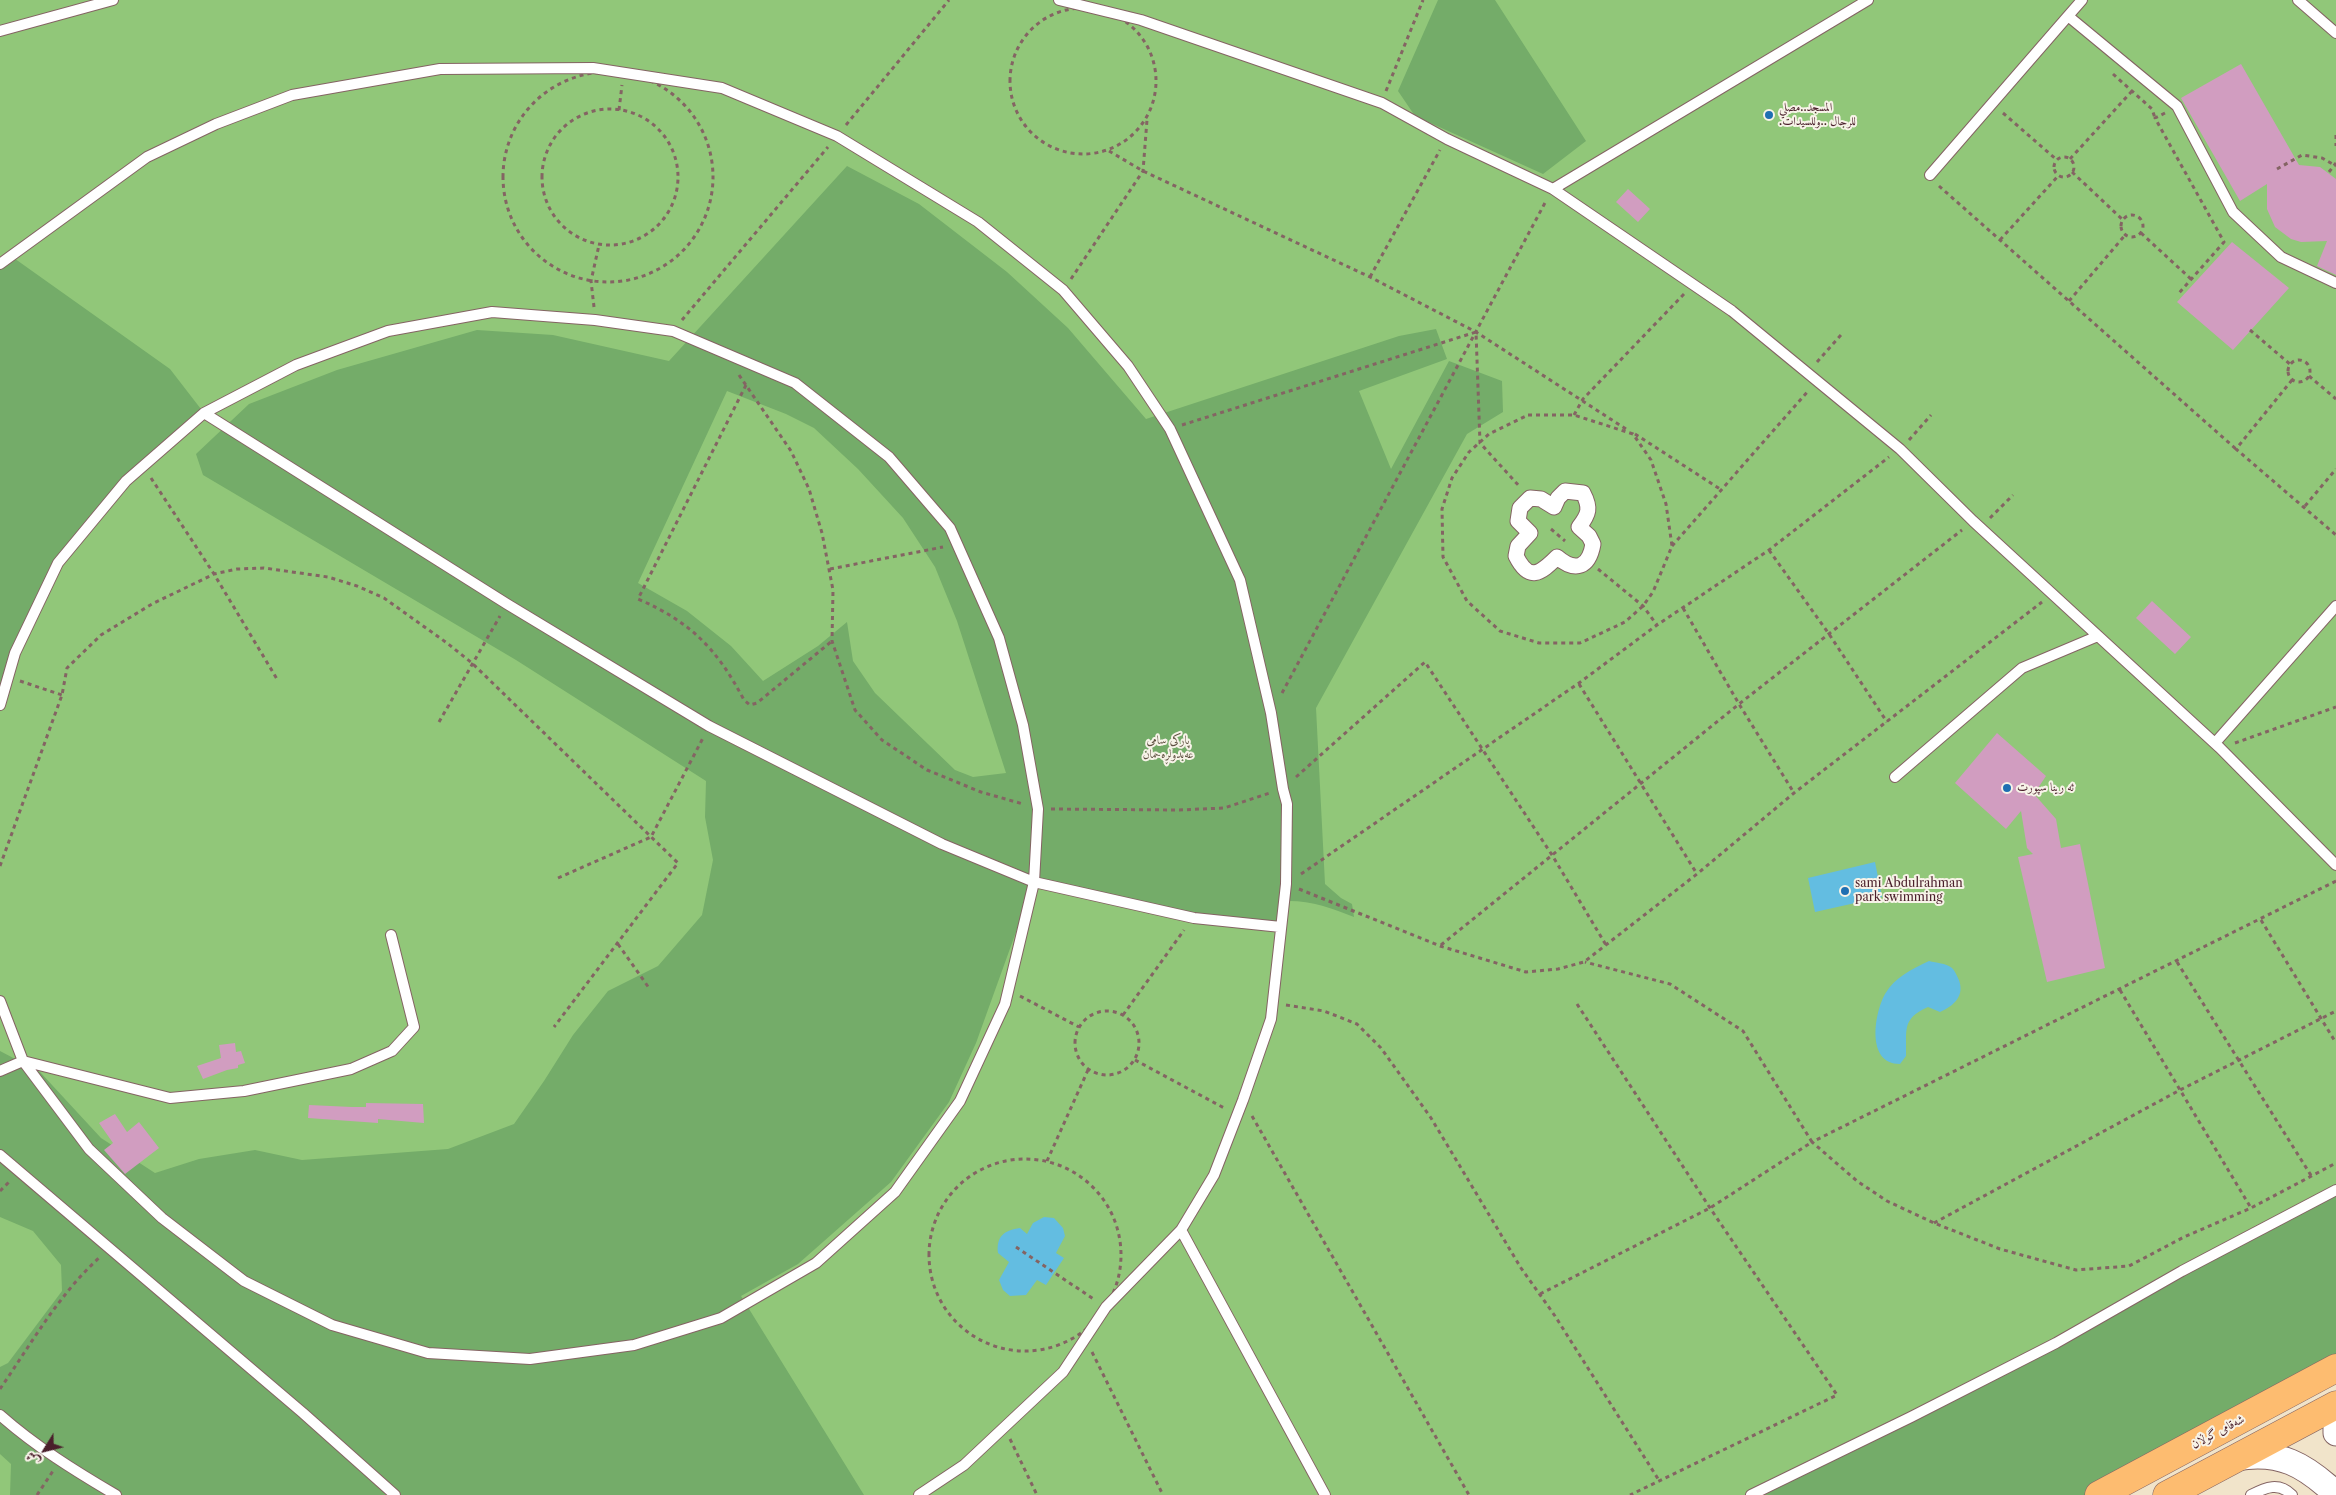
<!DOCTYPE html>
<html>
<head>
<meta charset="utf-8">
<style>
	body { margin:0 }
	#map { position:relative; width:2336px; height:1495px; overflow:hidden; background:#f1e4ca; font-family:"Libre Caslon Text",Amiri,serif }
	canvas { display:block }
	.north { position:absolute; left:20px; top:1425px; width:50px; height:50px; -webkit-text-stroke:4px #f7f3e8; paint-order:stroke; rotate:234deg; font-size:14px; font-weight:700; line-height:20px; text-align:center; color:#4a1f2b }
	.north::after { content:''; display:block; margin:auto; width:18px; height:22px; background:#4a1f2b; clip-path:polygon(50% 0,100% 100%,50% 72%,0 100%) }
</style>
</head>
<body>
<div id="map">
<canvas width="2336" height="1495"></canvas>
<div class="north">ش</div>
</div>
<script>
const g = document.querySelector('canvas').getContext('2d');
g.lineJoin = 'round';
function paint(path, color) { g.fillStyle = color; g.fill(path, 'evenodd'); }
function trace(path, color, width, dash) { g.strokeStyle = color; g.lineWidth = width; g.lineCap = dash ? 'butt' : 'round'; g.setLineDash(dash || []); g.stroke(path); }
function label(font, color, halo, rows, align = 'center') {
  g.font = font + ' "Libre Caslon Text",Amiri,serif'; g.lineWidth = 4; g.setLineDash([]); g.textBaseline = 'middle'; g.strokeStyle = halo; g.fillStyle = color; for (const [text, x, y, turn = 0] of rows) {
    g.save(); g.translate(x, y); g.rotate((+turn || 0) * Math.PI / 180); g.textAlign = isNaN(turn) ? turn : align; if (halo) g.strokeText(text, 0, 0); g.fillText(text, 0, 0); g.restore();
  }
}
paint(new Path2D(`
	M 0,0 L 2336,0 L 2336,1335 L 2031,1495 L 0,1495 Z`), '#91c779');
paint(new Path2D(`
	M 1438,0 L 1495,0 L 1586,141 L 1543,174 L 1415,116 L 1398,91 Z
	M 847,166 L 919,204 L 1007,272 L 1068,328 L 1146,419 L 1399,336 L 1436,329 L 1447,359 L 1359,391 L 1391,469 L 1449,361 L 1502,381 L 1503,412 L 1467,434 L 1316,708 L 1325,884 L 1341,898 L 1352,904 L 1354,917 C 1332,908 1309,900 1285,901 L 1281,927 L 1194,917 L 1034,882 L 976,1043 L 949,1102 L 891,1182 L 798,1264 L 741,1296 L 864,1495 L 10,1495 L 11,1464 L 0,1454 L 0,1367 L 8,1363 L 62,1291 L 61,1265 L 33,1231 L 0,1217 L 0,1051 L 40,1072 L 101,1138 L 155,1173 L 199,1159 L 255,1150 L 302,1160 L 448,1149 L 514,1124 L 544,1081 L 573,1035 L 608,991 L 658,966 L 702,915 L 713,860 L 705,817 L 706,781 L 516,660 L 203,475 L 196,454 L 249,404 L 337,370 L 477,330 L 553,335 L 669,361 ZM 727,391 L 786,414 L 814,428 L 858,469 L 903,518 L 935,567 L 957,621 L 1006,773 L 973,777 L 955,770 L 875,693 L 853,661 L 847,622 L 818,646 L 763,681 L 731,646 L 687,611 L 638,583 Z
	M 11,256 L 170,369 L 204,413 L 126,481 L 58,563 L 9,677 L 0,705 L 0,264 Z
	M 2336,1191 L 2336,1367 L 2097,1495 L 1751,1495 L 2016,1364 Z`), '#74ac69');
paint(new Path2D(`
	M 1875,862 L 1882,897 L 1815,912 L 1808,878 Z
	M 1929,961 C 1937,963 1945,963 1952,968 C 1955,971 1956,974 1958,978 C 1966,995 1954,1006 1940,1012 L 1928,1007 C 1901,1019 1907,1030 1906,1056 L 1900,1064 C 1866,1064 1874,1014 1885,994 C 1895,977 1912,969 1929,961 Z
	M 1044,1217 L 1054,1218 L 1063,1228 L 1065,1236 L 1056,1253 L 1064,1258 L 1046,1285 L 1037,1280 L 1026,1295 L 1010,1296 L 1003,1290 L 999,1280 L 1009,1262 L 998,1253 C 996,1237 1004,1230 1020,1228 L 1027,1234 L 1033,1223 Z`), '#63bde1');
paint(new Path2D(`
	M 2241,64 L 2299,165 L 2320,167 L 2336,179 L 2336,275 L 2317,266 L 2327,241 L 2301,242 L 2291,239 L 2275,227 L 2267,209 L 2267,184 L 2240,201 L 2181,98 Z
	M 1628,189 L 1650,209 L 1638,222 L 1616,202 Z
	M 2232,242 L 2289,288 L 2233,350 L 2177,302 Z
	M 2152,601 L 2191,637 L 2175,654 L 2136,618 Z
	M 1997,733 L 2046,776 L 2034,794 L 2056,819 L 2061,848 L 2080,844 L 2105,968 L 2047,982 L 2018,857 L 2033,854 L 2027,848 L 2021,811 L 2006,829 L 1955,783 Z
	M 235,1043 L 236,1052 L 241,1051 L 245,1063 L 238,1065 L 238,1068 L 227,1070 L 203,1079 L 197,1066 L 221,1058 L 219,1045 Z
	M 366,1103 L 423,1104 L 424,1123 L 378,1119 L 378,1123 L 308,1118 L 309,1105 L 352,1107 L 366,1107 Z
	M 115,1114 L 127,1132 L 139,1122 L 159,1148 L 125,1174 L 104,1150 L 113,1143 L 99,1123 Z`), '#d19dc0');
const service = new Path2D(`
	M 1059,0 L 1141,20 L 1382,103 L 1447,139 L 1553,189 L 1732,311 L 1900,449 L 1973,521 L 2220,748 L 2336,865
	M 2082,0 L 2068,16 L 2177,106 L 2233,212 L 2281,257 L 2336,283
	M 2298,0 L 2336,33
	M 0,31 L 113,0
	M 1930,175 L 2068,16
	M 1553,189 L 1868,0
	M 0,264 L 147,157 L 216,124 L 292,95 L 440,69 L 593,68 L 722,88 L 837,136 L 978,222 L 1063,290 L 1128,366 L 1170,429 L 1240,580 L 1271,713 L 1283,789 L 1287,804 L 1286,884 L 1271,1019 L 1243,1100 L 1214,1175 L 1181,1230 L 1106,1307 L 1063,1372 L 964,1465 L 919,1495
	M 204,413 L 507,604 L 709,726 L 942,844 L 1034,882 L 1194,918 L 1281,927
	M 0,705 L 15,653 L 58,563 L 126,481 L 204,413 L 296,365 L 388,331 L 492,312 L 595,320 L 673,331 L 795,383 L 889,457 L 950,528 L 999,638 L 1023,725 L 1038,809 L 1034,882 L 1005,1004 L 960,1101 L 895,1192 L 816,1263 L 721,1318 L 634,1345 L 530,1359 L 428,1353 L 332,1325 L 244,1281 L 162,1218 L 89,1149 L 23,1061 L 0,1001
	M 2215,743 L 2336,606
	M 1895,777 L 2022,668 L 2098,636
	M 0,1071 L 23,1061 L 170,1098 L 244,1091 L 351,1069 L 392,1051 L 414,1027 L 391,935
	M 0,1155 L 303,1413 L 395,1495
	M 1181,1230 L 1325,1495
	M 0,1415 C 35,1446 75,1471 116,1495
	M 1751,1495 L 1911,1417 L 2056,1343 L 2182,1271 L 2336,1190
	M 2251,1495 C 2266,1487 2279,1482 2292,1495`);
const pedestrian = new Path2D(`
	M 1565,491 L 1583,493 C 1591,508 1589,514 1579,527 L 1589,536 L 1593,544 C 1589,567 1576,573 1557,557 C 1540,574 1529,582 1516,556 L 1518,546 L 1530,533 L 1518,521 L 1520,508 L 1530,498 L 1541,499 L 1554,507 L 1558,498 Z`);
const tertiary = new Path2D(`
	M 2336,1408 L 2336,1433
	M 2236,1458 C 2280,1450 2305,1465 2336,1494`);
const primary = new Path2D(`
	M 2099,1495 L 2336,1368
	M 2167,1495 L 2336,1405`);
trace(service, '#846463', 12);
trace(pedestrian, '#846463', 17);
trace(tertiary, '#846463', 27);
trace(primary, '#846463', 29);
trace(new Path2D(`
	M1010 81a73 73 0 1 1 146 0a73 73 0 1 1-146 0Z
	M503 177a105 105 0 1 1 210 0a105 105 0 1 1-210 0Z
	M 2113,74 L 2152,109 L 2155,118
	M 1386,91 L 1423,0
	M542 177a68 68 0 1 1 136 0a68 68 0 1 1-136 0Z
	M 619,110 L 622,85
	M 2003,113 L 2057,160
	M 2165,113 L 2155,118 L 2224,242 L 2179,293
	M 846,125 L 949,0
	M 2336,135 L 2336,146
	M 1109,151 L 1143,171 L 1370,277 L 1476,332 L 1629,431
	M2054 167a10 10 0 1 1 20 0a10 10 0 1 1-20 0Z
	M 2070,159 L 2132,91
	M 2277,169 L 2302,155 L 2322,158 L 2336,166
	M 2072,172 L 2123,220
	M 2329,172 L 2336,163
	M 1939,186 L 2236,449
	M2121 226a11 11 0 1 1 22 0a11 11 0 1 1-22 0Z
	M 2141,233 L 2192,280
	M 2000,240 L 2059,175
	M 1370,277 L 1440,150
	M 1071,279 L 1143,171 L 1147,120
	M 2069,301 L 2126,234
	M 594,307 L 591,281 L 599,245
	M 682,320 L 828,147
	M 2250,330 L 2291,365
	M2288 371a11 11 0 1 1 22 0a11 11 0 1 1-22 0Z
	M 1817,362 L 1841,335
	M 739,375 L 791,451 L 809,489 L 822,533 L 833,590 L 832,641 L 855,710 L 882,740 L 927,770 L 981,792 L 1023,804
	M 2309,376 L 2336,399
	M 2292,380 L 2236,449 L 2336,535
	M 746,385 L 638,599 C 691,622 717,649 744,700 L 750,705 L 757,703 L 832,641
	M 1528,415 L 1574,415 L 1633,434 L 1651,460 L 1666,504 L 1672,546 L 1653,592 L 1643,606 L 1625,622 L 1580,643 L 1539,643 L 1500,631 L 1467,601 L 1443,557 L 1442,509 L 1452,478 L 1469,452 L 1489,434 Z
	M 1574,415 L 1583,399 L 1684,294
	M 1182,425 L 1476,332 L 1480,443 L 1520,487
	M 1635,434 L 1720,489
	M 1909,440 L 1931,415
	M 151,478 L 214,574 L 277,679
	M 2305,506 L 2336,469
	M 1990,518 L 2013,495
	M 1551,529 L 1565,541
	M 1672,546 L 1809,390
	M 1769,550 L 1829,634 L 1887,722
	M 830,569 L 943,547
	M 1598,569 L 1643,606 L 1657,625
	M 1683,608 L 1739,704 L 1794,793
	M 20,681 L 62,695
	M 1579,684 L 1697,874
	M 1282,693 L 1546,201
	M 439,722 L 500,616
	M 2235,743 L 2336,707
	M 1296,777 L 1425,662 L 1552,855 L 1606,945
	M 1051,809 L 1179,810 L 1224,808 L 1270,793
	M 0,866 L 62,695 L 67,668 L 101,635 L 152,604 L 214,574 L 237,569 L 264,568 L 328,577 L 357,586 L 384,598 L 447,643 L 472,663 L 678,863 L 554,1027
	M 1301,874 L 1579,683 L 1657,625 L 1769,550 L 1889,457
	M 558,878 L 651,837 L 703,738
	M 2336,881 L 1812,1142 L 1857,1181 L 1887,1201 L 1934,1223 L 2000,1249 L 2076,1270 L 2129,1266 L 2184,1237 L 2251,1208 L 2336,1163
	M 1299,889 L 1440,946 L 1526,972 L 1558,969 L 1584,962 L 1697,874 L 1794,793 L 2042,602
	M 2261,920 L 2336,1043
	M 618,944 L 649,988
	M 1441,945 L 1739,704 L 1962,530
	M 2177,962 L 2312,1177
	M 2120,990 L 2251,1208
	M 1020,996 L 1079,1027
	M 1577,1004 L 1710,1208 L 1837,1395 L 1630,1495
	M 1286,1005 L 1324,1011 L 1357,1024 L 1381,1048 L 1431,1118 L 1521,1268 L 1555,1316 L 1660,1482
	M1075 1043a32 32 0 1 1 64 0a32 32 0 1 1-64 0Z
	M 1123,1015 L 1184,930
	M 1135,1060 L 1226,1109
	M 1252,1116 L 1469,1495
	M929 1255a96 96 0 1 1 192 0a96 96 0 1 1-192 0Z
	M 1047,1161 L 1088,1070
	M 0,1191 L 10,1181
	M 1934,1223 L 2180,1090 L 2336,1011
	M 1016,1247 L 1095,1300
	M 1540,1294 L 1710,1208 L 1812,1142 L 1743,1031 L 1670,984 L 1585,962
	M 1092,1352 L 1163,1495
	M 0,1389 C 31,1344 59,1294 100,1257
	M 1010,1439 L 1037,1495
	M 37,1495 L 53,1471`), '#846463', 3, [4, 4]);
trace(service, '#fff', 10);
trace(pedestrian, '#fff', 15);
trace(tertiary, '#fff', 25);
trace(primary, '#fdbc70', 28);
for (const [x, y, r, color] of [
	[1769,115,5,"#1f6fb2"],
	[2007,788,5,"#1f6fb2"],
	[1845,891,5,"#1f6fb2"]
]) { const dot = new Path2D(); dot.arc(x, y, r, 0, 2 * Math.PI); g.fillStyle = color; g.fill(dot); trace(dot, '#f7f3e8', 2); }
label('12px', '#4a1f2b', '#f7f3e8', [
	["المسجد..مصلي",1779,108],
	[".للرجال ..وللسيدات",1779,122],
	["ئه رينا سپورت",2017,788],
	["sami Abdulrahman",1855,884],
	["park swimming",1855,898]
], 'left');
label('12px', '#5f5142', '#f7f3e8', [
	["پارکی سامی",1168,741],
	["عەبدولڕەحمان",1168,755]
]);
label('12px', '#4a1f2b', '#f7f3e8', [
	["شەقامی گوڵان",2218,1432,-28]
]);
</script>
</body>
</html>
